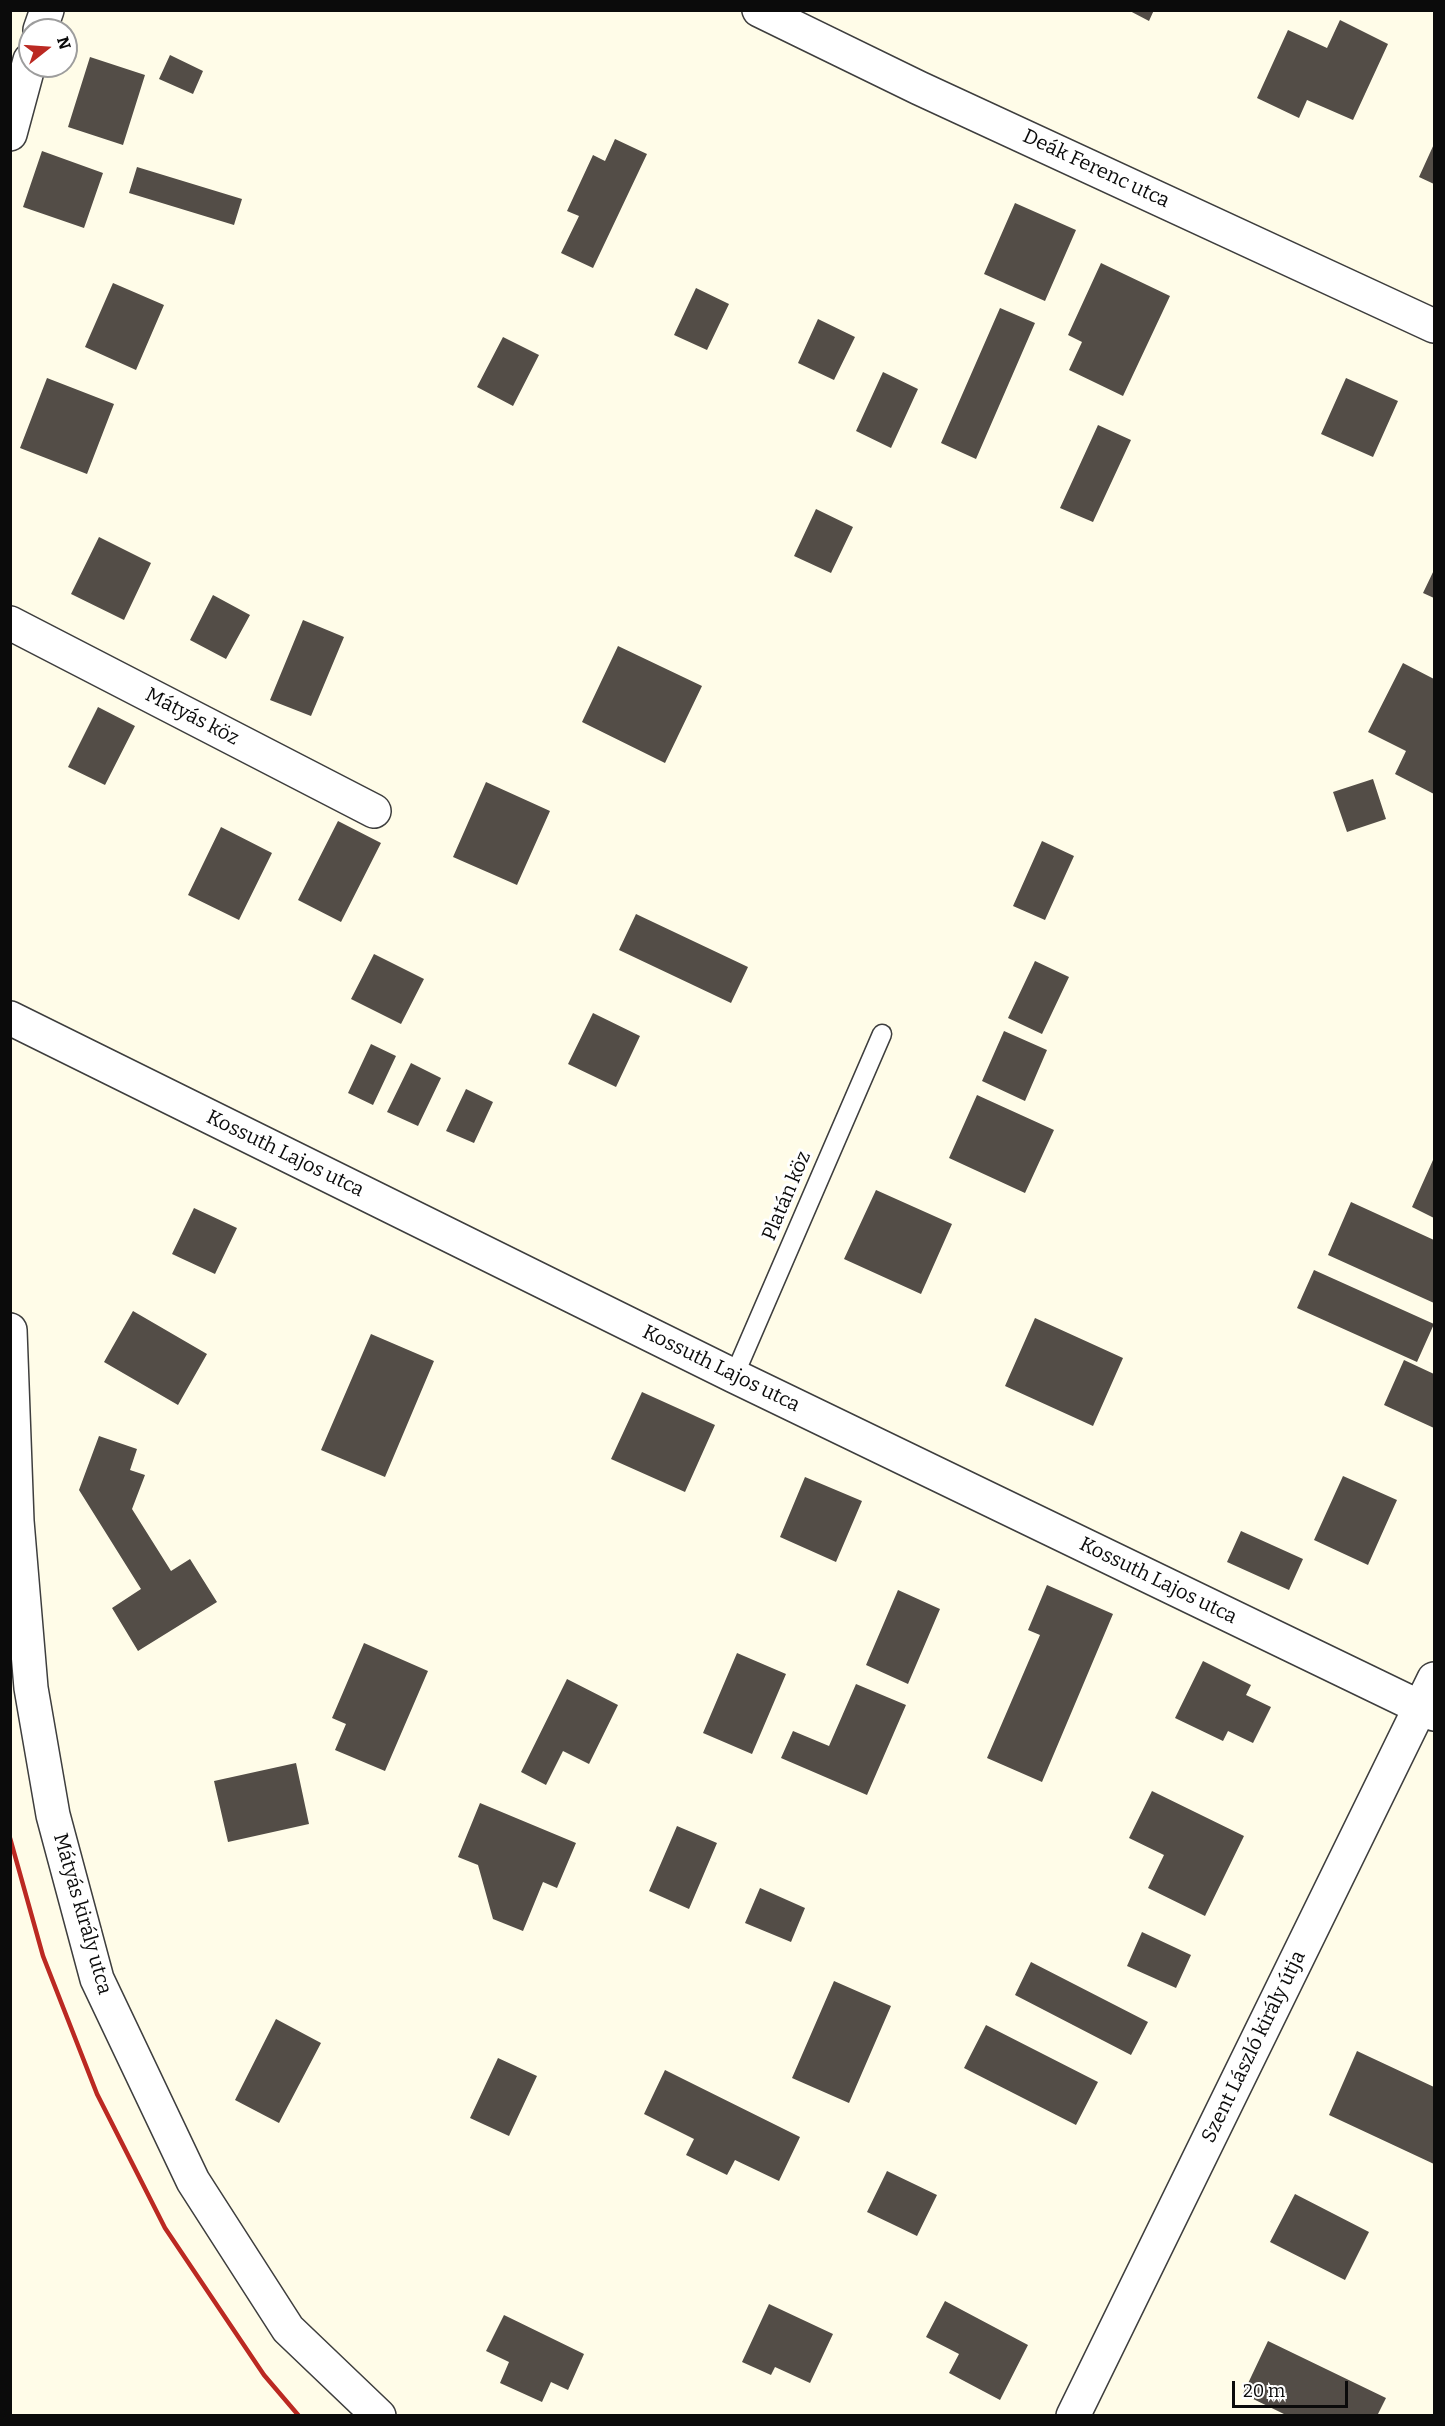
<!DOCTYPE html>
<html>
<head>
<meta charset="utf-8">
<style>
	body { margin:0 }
	#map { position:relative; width:1445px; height:2426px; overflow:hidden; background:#fffce8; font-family:Bitter,serif }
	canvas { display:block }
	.frame { position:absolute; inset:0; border:12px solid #0b0b0b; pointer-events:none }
	.north { position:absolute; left:18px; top:18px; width:60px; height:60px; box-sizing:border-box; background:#fff; border:2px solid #9d9d9d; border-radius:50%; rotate:73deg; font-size:16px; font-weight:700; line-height:24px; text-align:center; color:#0b0b0b }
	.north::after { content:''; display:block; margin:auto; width:21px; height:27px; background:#bb2922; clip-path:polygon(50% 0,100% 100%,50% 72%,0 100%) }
	.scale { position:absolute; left:1232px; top:2381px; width:116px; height:27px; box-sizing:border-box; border:3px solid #0b0b0b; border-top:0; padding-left:8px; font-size:18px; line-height:21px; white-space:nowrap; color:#0b0b0b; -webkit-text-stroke:4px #fff; paint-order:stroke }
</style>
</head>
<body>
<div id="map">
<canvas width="1445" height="2426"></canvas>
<div class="frame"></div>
<div class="north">N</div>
<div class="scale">20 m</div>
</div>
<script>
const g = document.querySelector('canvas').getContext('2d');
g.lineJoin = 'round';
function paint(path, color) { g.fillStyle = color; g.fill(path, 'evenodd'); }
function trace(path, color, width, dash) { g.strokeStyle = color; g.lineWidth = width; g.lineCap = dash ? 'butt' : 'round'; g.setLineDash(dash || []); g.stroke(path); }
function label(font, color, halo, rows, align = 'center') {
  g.font = font + ' Bitter,serif'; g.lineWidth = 6; g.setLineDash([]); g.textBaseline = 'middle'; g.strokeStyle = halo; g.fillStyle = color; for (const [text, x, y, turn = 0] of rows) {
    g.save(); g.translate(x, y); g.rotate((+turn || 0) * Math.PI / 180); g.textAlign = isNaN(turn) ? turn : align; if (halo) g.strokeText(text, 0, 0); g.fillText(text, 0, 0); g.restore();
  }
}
paint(new Path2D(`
	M 1128,10 L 1154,10 L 1149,21 Z
	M 1340,20 L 1388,44 L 1353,120 L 1307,100 L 1299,118 L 1257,98 L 1288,30 L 1327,48 Z
	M 170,55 L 203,71 L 193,94 L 159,79 Z
	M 90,57 L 145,75 L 123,145 L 68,127 Z
	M 615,139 L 647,154 L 593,268 L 561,253 L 579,216 L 567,211 L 593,155 L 605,161 Z
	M 1434,144 L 1434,184 L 1419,177 Z
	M 42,151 L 103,173 L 84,228 L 23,207 Z
	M 137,167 L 242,199 L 234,225 L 129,193 Z
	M 1015,203 L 1076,230 L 1045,301 L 984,274 Z
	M 1101,263 L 1170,296 L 1123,396 L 1069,370 L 1082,342 L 1068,335 Z
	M 113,283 L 164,305 L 136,370 L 85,347 Z
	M 696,288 L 729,304 L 707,350 L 674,335 Z
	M 1000,308 L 1035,323 L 976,459 L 941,443 Z
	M 818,319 L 855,337 L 834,380 L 798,363 Z
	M 503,337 L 539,355 L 513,406 L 477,387 Z
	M 883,372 L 918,389 L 891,448 L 856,431 Z
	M 47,378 L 114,404 L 87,474 L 20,448 Z
	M 1346,378 L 1398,401 L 1373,457 L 1321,434 Z
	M 1098,425 L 1131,440 L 1093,522 L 1060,508 Z
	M 816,509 L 853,527 L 831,573 L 794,556 Z
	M 99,537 L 151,563 L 124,620 L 71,594 Z
	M 1434,570 L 1434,598 L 1423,593 Z
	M 213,595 L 250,615 L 226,659 L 190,640 Z
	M 303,620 L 344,637 L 311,716 L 270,700 Z
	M 618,646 L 702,686 L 665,763 L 582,722 Z
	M 1403,663 L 1434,679 L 1434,794 L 1395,774 L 1406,751 L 1368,732 Z
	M 98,707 L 135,726 L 105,785 L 68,767 Z
	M 1373,779 L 1386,819 L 1347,832 L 1333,792 Z
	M 486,782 L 550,811 L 517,885 L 453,857 Z
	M 338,821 L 381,843 L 341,922 L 298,900 Z
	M 221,827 L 272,853 L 239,920 L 188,895 Z
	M 1042,841 L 1074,856 L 1045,920 L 1013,906 Z
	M 636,914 L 748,967 L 731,1003 L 619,950 Z
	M 374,954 L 424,979 L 401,1024 L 351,999 Z
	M 1035,961 L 1069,977 L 1042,1034 L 1008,1018 Z
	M 593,1013 L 640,1036 L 616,1087 L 568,1064 Z
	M 1004,1031 L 1047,1050 L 1025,1101 L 982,1081 Z
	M 371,1044 L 396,1056 L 373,1105 L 348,1093 Z
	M 411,1063 L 441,1078 L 418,1126 L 387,1112 Z
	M 466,1089 L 493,1102 L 474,1143 L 446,1131 Z
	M 977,1095 L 1054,1130 L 1025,1193 L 949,1158 Z
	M 1433,1160 L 1434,1161 L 1434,1218 L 1412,1207 Z
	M 876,1190 L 952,1224 L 921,1294 L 844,1259 Z
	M 1351,1202 L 1434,1240 L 1434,1303 L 1328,1255 Z
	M 194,1208 L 237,1228 L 215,1274 L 172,1254 Z
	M 1314,1270 L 1434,1324 L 1417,1362 L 1297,1308 Z
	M 133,1311 L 207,1354 L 178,1405 L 104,1362 Z
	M 1035,1318 L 1123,1358 L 1093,1426 L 1005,1386 Z
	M 371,1334 L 434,1361 L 385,1477 L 321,1450 Z
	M 1404,1360 L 1434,1374 L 1434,1428 L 1384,1405 Z
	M 642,1392 L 715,1425 L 685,1492 L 611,1459 Z
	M 99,1436 L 137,1449 L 130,1470 L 145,1475 L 132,1509 L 171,1571 L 190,1559 L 217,1602 L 138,1651 L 112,1608 L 141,1589 L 79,1490 Z
	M 1343,1476 L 1397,1500 L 1368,1565 L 1314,1540 Z
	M 805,1477 L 862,1501 L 836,1562 L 780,1537 Z
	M 1241,1531 L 1303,1559 L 1289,1590 L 1227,1562 Z
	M 1047,1585 L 1113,1614 L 1042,1782 L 987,1758 L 1040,1635 L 1028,1630 Z
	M 898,1590 L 940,1609 L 908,1684 L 866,1665 Z
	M 364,1643 L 428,1671 L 385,1771 L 335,1750 L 346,1724 L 332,1718 Z
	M 737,1653 L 786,1674 L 752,1754 L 703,1733 Z
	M 1203,1661 L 1251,1685 L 1246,1695 L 1271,1707 L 1253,1743 L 1228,1731 L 1223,1741 L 1175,1718 Z
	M 567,1679 L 618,1705 L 589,1764 L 563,1751 L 546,1785 L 521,1772 Z
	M 856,1684 L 906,1705 L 867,1795 L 781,1758 L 793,1731 L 829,1746 Z
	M 296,1763 L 309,1824 L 228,1842 L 214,1781 Z
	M 1152,1791 L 1244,1836 L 1205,1916 L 1148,1888 L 1164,1855 L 1129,1838 Z
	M 480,1803 L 576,1843 L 557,1888 L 543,1882 L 523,1931 L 493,1919 L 478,1865 L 458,1857 Z
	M 677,1826 L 717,1843 L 689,1909 L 649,1891 Z
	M 760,1888 L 805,1908 L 791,1942 L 745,1923 Z
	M 1142,1932 L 1191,1955 L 1176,1988 L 1127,1966 Z
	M 1031,1962 L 1148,2022 L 1131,2055 L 1015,1995 Z
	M 834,1981 L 891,2006 L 849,2103 L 792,2078 Z
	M 276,2019 L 321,2043 L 279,2123 L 235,2100 Z
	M 986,2025 L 1098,2082 L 1076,2125 L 964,2068 Z
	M 1357,2051 L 1434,2087 L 1434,2164 L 1329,2115 Z
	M 498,2058 L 537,2076 L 509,2136 L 470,2118 Z
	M 665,2070 L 800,2137 L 779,2181 L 735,2160 L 727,2175 L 686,2155 L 694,2139 L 644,2114 Z
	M 887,2171 L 937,2195 L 917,2236 L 867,2212 Z
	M 1295,2194 L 1369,2232 L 1345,2280 L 1270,2242 Z
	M 945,2301 L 1028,2345 L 1000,2400 L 949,2373 L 959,2354 L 926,2337 Z
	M 769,2304 L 833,2334 L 810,2383 L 775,2367 L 771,2375 L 742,2362 Z
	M 504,2315 L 584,2354 L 568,2390 L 551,2382 L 542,2402 L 500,2383 L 509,2362 L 486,2351 Z
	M 1268,2341 L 1386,2398 L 1377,2416 L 1288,2416 L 1243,2394 Z`), '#534d47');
const lane = new Path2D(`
	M 734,1376 L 882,1034`);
const street = new Path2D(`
	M 759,10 L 919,88 L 1434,326
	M 40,30 L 47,10
	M 10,134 L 30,60
	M 10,623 L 374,811
	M 10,1018 L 734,1376 L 1434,1714
	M 10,1330 L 17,1521 L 31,1688 L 53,1815 L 97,1979 L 193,2181 L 288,2329 L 379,2416
	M 1073,2416 L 1434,1679`);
trace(lane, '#3e3e3e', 21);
trace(street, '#3e3e3e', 36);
trace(lane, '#fff', 18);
trace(street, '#fff', 33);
trace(new Path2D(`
	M 10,1838 L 43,1956 L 97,2094 L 165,2228 L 264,2375 L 299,2416`), '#bb2922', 4.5);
label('20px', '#0b0b0b', '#fff', [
	["Deák Ferenc utca",1096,169,25],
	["Mátyás köz",192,717,27],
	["Kossuth Lajos utca",285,1154,26],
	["Platán köz",787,1196,-67],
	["Kossuth Lajos utca",721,1369,26],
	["Kossuth Lajos utca",1158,1581,26],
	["Mátyás király utca",82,1914,74],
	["Szent László király útja",1254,2047,-64]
]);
</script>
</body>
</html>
